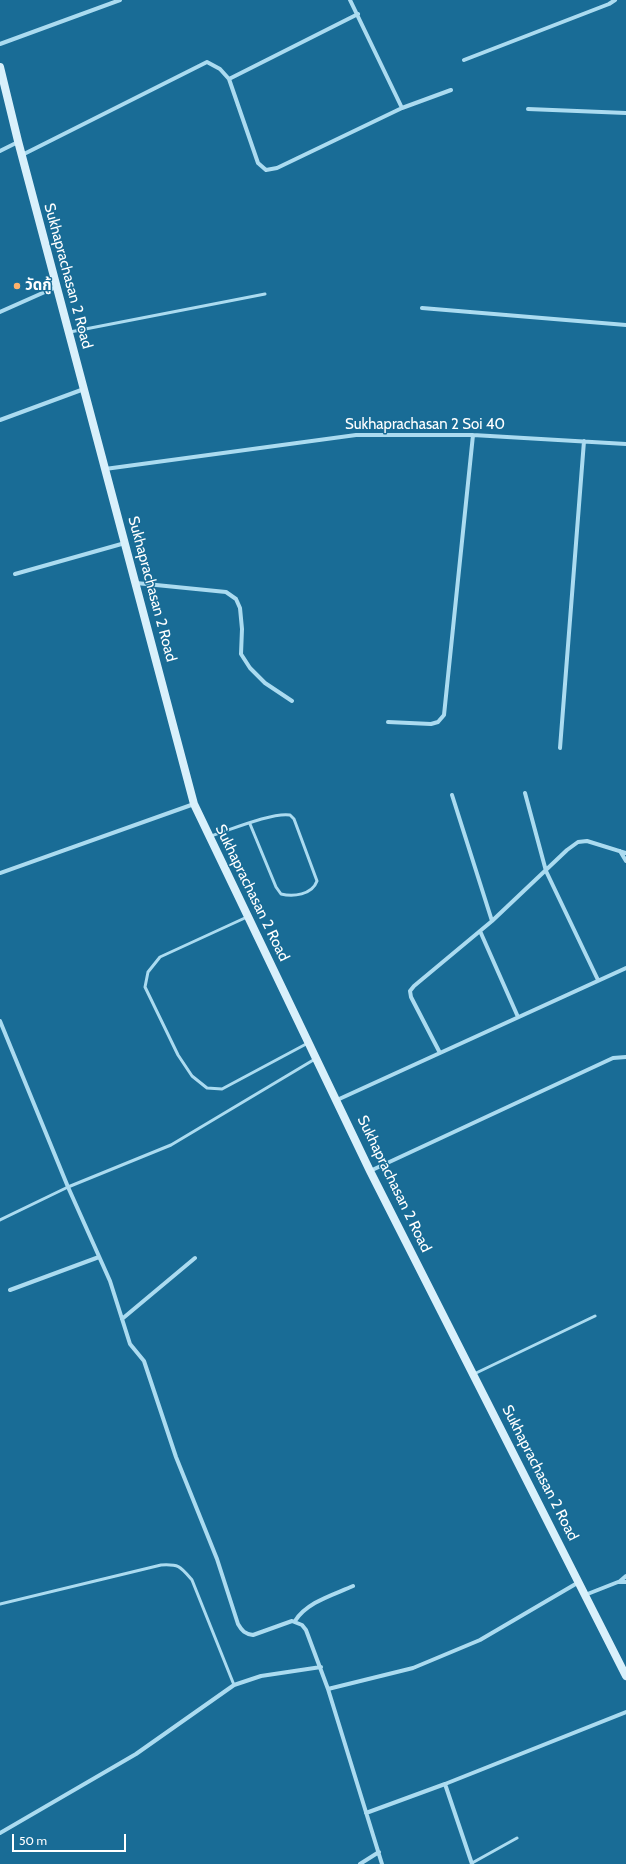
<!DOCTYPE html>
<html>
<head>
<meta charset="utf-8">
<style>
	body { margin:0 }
	#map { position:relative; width:626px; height:1864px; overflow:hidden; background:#196c96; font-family:Cabin,sans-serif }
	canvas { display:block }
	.scale { position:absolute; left:12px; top:1834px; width:114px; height:18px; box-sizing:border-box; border:2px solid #fff; border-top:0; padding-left:5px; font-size:12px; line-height:14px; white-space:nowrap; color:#fff; -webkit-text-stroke:3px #196c96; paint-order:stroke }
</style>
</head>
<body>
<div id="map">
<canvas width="626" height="1864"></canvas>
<div class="scale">50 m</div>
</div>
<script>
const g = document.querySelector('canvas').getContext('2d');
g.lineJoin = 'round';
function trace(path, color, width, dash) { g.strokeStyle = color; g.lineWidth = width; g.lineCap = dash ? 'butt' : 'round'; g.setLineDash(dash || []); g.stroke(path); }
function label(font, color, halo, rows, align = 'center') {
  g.font = font + ' Cabin,"Noto Sans Thai",sans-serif'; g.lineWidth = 3; g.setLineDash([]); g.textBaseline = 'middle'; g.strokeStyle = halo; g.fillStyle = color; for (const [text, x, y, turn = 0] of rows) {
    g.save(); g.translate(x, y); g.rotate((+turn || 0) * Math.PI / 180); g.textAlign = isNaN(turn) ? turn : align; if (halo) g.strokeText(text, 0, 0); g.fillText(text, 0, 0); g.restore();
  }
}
trace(new Path2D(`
	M 70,332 L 265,294
	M 211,836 C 230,830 273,812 290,815 L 294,819 L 317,881 C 312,895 293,897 281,894 L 276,887 L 250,824
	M 247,917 L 160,957 L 148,972 L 145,987 L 178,1055 L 192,1076 L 207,1088 L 222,1089 L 308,1043
	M 0,1220 L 68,1187 L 171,1145 L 315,1059
	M 474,1374 L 595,1316
	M 0,1604 L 161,1565 C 179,1564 180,1566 192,1580 L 234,1685
	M 472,1863 L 517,1838`), '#abdbf0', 3);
trace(new Path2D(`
	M 350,0 L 402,108
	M 0,44 L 120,0
	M 464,60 L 609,4 L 615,0
	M 229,79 L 358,14
	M 528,109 L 626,113
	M 0,151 L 18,142
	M 22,155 L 207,62 L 220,69 L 229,79 L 258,163 L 266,170 L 277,168 L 402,108 L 451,90
	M 422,308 L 626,325
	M 0,312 L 56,287
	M 0,420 L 84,389
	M 105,469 L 356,435 L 473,435 L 626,444
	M 15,574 L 125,543
	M 136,583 L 226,592 L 236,599 L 240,608 L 242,629 L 241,654 L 250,668 L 265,683 L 292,701
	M 388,722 L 431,724 L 438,722 L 444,715 L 473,435
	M 560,748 L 584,441
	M 525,793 L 546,871 L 598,980
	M 452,795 L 492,921
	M 620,851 L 626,861
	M 0,873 L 194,804
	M 480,931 L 518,1017
	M 0,1021 L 68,1187 L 110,1281 L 130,1344 L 144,1361 L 176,1457 L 217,1559 L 238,1624 C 242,1631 245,1634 253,1635 L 292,1621 L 302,1625 L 306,1630 L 328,1689 L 382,1864
	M 440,1053 L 411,997 L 410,991 L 414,986 L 492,921 L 567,850 L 578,842 L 587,841 L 626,853
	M 337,1100 L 626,968
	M 370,1171 L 613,1058 L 626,1057
	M 10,1290 L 99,1257
	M 122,1319 L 195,1258
	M 619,1582 L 626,1576
	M 585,1595 L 618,1582 L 626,1582
	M 295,1621 C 307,1602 333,1595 353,1586
	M 328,1689 L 413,1668 L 480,1640 L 579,1582
	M 445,1784 L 472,1864
	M 366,1813 L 445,1784 L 626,1712
	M 0,1833 L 136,1754 L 234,1685 L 261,1676 L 321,1667
	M 360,1864 L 379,1852`), '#abdbf0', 4);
trace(new Path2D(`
	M 0,67 L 18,141 L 194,804 L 370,1171 L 626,1676`), '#d9f0fb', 8);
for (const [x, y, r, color] of [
	[17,286,4,"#ffb26b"]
]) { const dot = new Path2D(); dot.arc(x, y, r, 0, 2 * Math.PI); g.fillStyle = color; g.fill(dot); trace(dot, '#196c96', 1.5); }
label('15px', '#fff', '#196c96', [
	["Sukhaprachasan 2 Road",68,276,75],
	["Sukhaprachasan 2 Soi 40",425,425],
	["Sukhaprachasan 2 Road",152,589,75],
	["Sukhaprachasan 2 Road",252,893,64],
	["Sukhaprachasan 2 Road",394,1184,64],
	["Sukhaprachasan 2 Road",540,1473,63]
]);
label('bold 15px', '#fff', '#196c96', [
	["วัดกู้",25,286]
], 'left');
</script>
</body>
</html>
